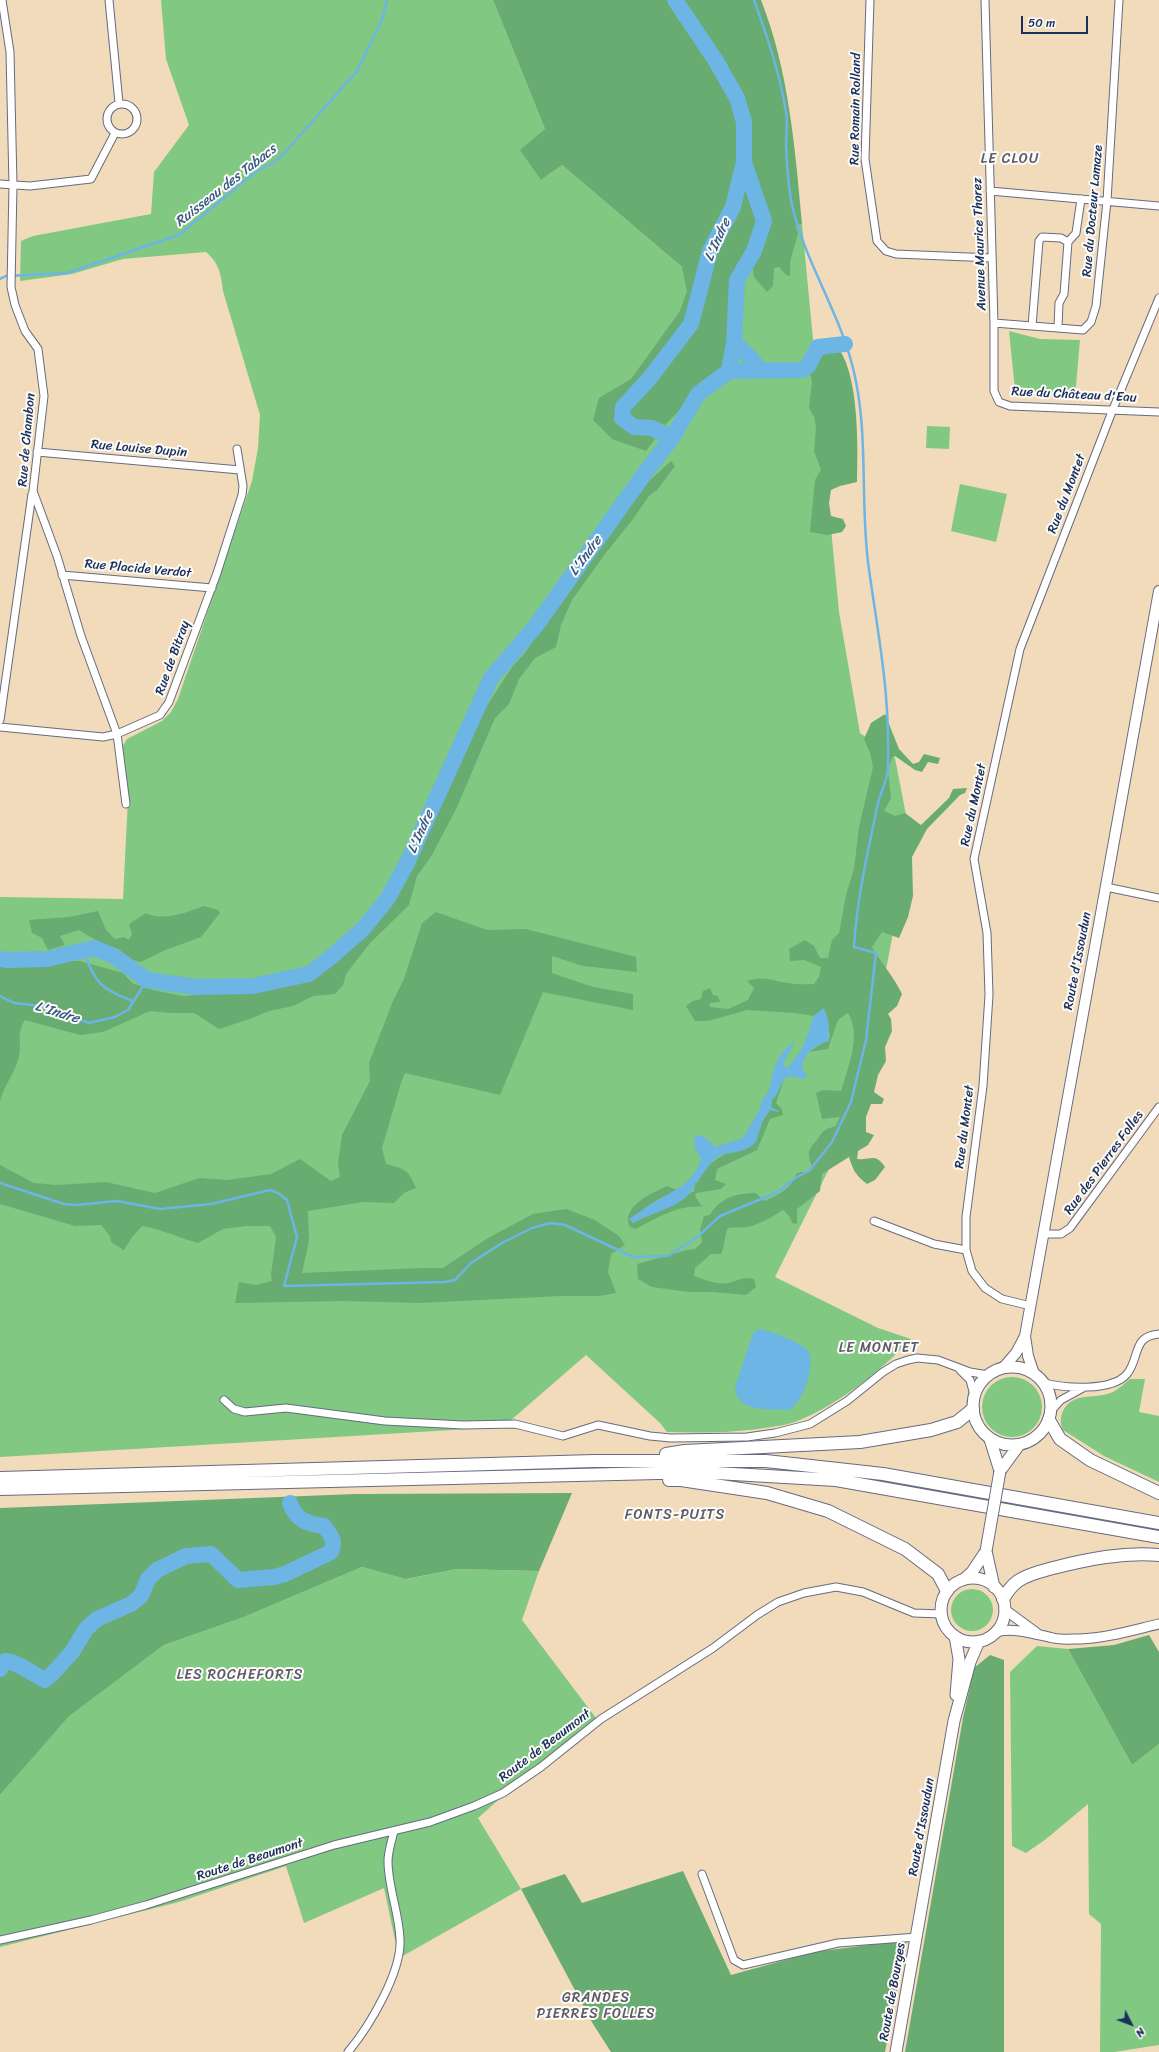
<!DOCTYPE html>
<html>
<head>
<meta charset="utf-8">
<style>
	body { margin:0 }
	#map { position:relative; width:1159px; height:2052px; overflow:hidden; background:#f2dbbb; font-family:Sriracha,sans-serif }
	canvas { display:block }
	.north { position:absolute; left:1111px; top:2004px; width:40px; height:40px; -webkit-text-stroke:3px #fdfcf7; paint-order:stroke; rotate:132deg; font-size:11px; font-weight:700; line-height:16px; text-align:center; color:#1b2f5e }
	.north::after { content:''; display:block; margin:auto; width:14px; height:18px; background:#1b2f5e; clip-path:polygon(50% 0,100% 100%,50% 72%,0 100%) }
	.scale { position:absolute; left:1021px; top:16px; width:67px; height:18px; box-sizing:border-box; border:2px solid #1b2f5e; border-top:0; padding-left:5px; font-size:12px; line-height:14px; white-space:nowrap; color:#1b2f5e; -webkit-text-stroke:3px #fdfcf7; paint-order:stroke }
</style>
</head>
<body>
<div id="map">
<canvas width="1159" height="2052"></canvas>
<div class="north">N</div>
<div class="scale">50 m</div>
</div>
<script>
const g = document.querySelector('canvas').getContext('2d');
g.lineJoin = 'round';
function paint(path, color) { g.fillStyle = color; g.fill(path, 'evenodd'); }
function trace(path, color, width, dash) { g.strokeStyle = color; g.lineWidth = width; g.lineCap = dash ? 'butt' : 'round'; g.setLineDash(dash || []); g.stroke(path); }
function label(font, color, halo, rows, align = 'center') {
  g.font = font + ' Sriracha,sans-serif'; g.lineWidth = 4; g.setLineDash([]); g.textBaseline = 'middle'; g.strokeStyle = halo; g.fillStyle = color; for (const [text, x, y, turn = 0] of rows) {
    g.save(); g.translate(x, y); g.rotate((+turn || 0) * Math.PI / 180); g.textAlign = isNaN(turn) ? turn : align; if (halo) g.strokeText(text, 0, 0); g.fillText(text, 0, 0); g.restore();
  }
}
paint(new Path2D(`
	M 161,0 L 493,0 L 545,129 L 541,180 L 562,165 L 682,267 L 802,224 L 839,612 L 860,733 L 895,758 L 911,841 L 873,1036 L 844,1139 L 775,1277 L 878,1328 L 911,1339 C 880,1372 834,1408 792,1423 C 785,1425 777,1426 771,1427 C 736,1433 701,1433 667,1432 L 660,1423 L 586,1355 L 503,1427 L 0,1457 L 0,897 L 123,899 L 128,798 L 122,747 L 127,739 L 162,721 L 171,712 L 178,699 L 252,481 L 258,448 L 260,415 L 223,291 C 221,274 219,263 206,252 L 123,259 L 72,274 L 20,281 L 21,241 L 33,236 L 151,214 L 154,172 L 189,125 L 166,59 Z
	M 1009,331 L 1040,339 L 1080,340 L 1075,397 L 1015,390 Z
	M 927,426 L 950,427 L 949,449 L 926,448 Z
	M 960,484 L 1007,494 L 996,542 L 951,531 Z
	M982 1407a30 30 0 1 1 60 0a30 30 0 1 1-60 0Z
	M 1130,1379 L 1145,1379 L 1139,1412 L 1159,1416 L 1159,1482 L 1104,1456 L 1063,1430 C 1060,1423 1060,1416 1064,1409 C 1075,1391 1096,1400 1113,1392 C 1119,1389 1125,1383 1130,1379 Z
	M 362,1567 L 407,1579 L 457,1569 L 539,1571 L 522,1620 L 596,1718 L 540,1763 L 478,1818 L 521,1889 L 401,1957 L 395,1940 L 384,1888 L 304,1923 L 286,1866 L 179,1902 L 0,1947 L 0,1795 L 68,1716 L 164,1645 L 244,1617 Z
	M951 1610a21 21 0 1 1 42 0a21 21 0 1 1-42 0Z
	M 1037,1646 L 1068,1649 L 1132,1765 L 1159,1744 L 1159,2045 L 1114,2052 L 1100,2052 L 1101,1924 L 1089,1914 L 1088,1804 L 1046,1839 L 1026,1853 L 1012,1846 L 1010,1672 Z`), '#81c883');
paint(new Path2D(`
	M 493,0 L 761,0 C 789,71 795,148 802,224 L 796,226 L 798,234 L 790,262 L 790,276 L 786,275 L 779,267 L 774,268 L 773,286 L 767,292 L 754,277 L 752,265 L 761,255 L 750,252 C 743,260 733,269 731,280 C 726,294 732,311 732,326 C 732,340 729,353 724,366 L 665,425 L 646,451 L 612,439 L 593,420 L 599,398 L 631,379 L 680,311 L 687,291 L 682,267 L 562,165 L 541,180 L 520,150 L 545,129 Z
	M 830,349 L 839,349 C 859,378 858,447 857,482 L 840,486 L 831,490 L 829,503 L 831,516 L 843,519 L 846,526 L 842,532 L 828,535 L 810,532 L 815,480 L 821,470 L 814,451 L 816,427 L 814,417 L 809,408 L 812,382 L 809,369 L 813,360 L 820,352 Z
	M 671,461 L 675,466 L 657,490 L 649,496 L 633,519 L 605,554 L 572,600 L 561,625 L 556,647 L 535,658 L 519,679 L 509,704 L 495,718 L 457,807 L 432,855 L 417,876 L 409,905 L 370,943 L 346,974 L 343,985 L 335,994 L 313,996 L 293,1006 L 269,1011 L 250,1019 L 219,1029 L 194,1013 L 170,1013 L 150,1011 L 103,1032 L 80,1035 L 25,1020 C 16,1033 22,1042 19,1056 C 16,1072 4,1085 0,1101 L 0,965 L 18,967 L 56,961 L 80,961 L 123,973 L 132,983 L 153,990 L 183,996 L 217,993 L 280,984 L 318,973 L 356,945 L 383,914 L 411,866 L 464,741 L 512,667 L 525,653 L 568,585 L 610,528 L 649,481 Z
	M 885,714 L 899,749 L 913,764 L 919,762 L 924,754 L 940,758 L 938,764 L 928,762 L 922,772 L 915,770 L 895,756 L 892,758 L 888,770 L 891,798 L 884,811 L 895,816 L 905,813 L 921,825 L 949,798 L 953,789 L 967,788 L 965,793 L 960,795 L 927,829 L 912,857 L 913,896 L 908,917 L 899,938 L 882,932 L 872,947 C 882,964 894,977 902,994 L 897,1006 L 888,1014 L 891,1019 L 892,1031 L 885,1047 L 886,1061 L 878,1075 L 874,1092 L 884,1099 L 882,1104 L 871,1104 L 866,1117 L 866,1132 L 874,1135 L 868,1145 L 858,1151 L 857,1159 C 870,1161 875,1152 885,1167 L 875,1180 L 867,1184 C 856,1176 853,1170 849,1157 L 822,1174 L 820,1191 L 797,1209 L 797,1224 L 792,1223 L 790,1217 L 783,1210 C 772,1217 760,1224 748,1227 C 742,1228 735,1227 728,1228 C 724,1237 725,1245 721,1254 L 711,1254 L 695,1268 L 694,1276 C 704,1280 718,1285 729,1283 C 740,1280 742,1277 754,1279 L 756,1287 L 746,1295 L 713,1292 L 688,1292 L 652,1287 L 638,1279 L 637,1264 L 687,1250 L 695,1249 L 702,1242 L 700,1230 L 704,1216 L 710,1215 C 720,1197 738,1193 756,1193 L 764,1201 C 777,1196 792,1188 796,1174 L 801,1172 L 810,1172 L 813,1168 C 807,1154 807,1151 817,1140 C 824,1130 823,1130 836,1126 L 840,1117 L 822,1119 L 816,1093 L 823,1090 L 841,1091 C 848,1067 862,1036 848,1013 L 838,1020 L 828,1049 L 809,1052 L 830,1038 L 828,1020 L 824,1008 L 814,1016 L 795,1013 L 747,1010 L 708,1021 L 695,1021 L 686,1006 L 693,1001 L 701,999 L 703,991 L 710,988 L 713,995 L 718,996 L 720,1002 L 710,1003 L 710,1007 L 728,1009 L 748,1000 L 754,988 L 747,981 C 763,975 773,981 788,983 C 797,985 806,984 814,984 L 819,977 L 821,967 L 804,960 L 790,961 L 789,949 L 805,940 L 814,946 L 820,958 L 828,958 L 832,940 L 839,933 L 846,895 L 854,869 L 859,827 L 873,767 L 870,753 L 864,739 L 871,723 Z
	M 204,906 L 218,910 L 220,913 L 201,937 L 163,951 L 141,962 L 122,958 L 106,946 L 79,930 L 60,936 L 65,945 L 48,950 L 42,938 L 32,933 L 29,920 L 69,917 L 98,911 L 106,930 L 115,939 L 124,937 L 129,940 L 132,934 L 129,924 L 146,913 C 164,922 187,912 204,906 Z
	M 436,912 L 487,930 L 526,929 L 636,957 L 637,972 L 583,966 L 552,956 L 552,973 L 593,987 L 633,994 L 633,1010 L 543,992 L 500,1095 L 405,1073 L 401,1083 L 382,1148 L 386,1164 C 405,1169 409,1170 416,1188 L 404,1193 L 394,1203 L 363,1202 L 308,1211 L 309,1241 L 302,1273 L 424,1268 L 443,1268 L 488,1238 L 533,1214 L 566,1209 L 595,1220 L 619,1236 L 625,1245 L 611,1254 L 608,1272 L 616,1293 L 600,1296 L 561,1296 L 421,1303 L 343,1301 L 235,1303 L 239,1282 L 256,1285 L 272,1281 L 271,1275 L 276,1237 L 270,1226 L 246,1226 L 223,1229 L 198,1243 C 179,1238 162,1229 142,1226 L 132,1237 L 124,1250 L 111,1242 L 110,1236 L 101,1225 L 75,1226 L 0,1204 L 0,1165 L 34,1183 L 57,1185 L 106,1182 L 155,1193 L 199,1178 L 227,1180 L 271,1174 L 300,1159 L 331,1181 L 340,1177 L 338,1163 L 342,1135 L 370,1081 L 369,1063 L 393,1001 L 404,979 L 422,923 Z
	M 784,1079 L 776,1103 L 782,1109 L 783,1115 L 770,1119 L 757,1150 L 717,1169 L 715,1180 L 726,1184 L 721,1189 L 696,1193 L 695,1196 L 702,1207 C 679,1204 655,1219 636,1229 L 630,1227 C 620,1207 652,1193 667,1186 L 677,1190 L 657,1200 L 630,1219 L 633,1223 L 645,1217 L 658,1212 L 694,1191 L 695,1183 L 698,1182 C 708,1157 734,1150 756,1142 L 762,1122 L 770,1110 L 779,1112 L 771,1107 L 772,1099 L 775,1097 Z
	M 572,1493 L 539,1571 L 457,1569 L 406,1579 L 362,1567 L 244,1617 L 164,1645 L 69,1716 L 0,1795 L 0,1508 L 355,1494 Z
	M 1149,1635 L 1159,1652 L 1159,1744 L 1132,1765 L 1068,1649 L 1114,1645 Z
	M 990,1655 L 1004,1660 L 1004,2052 L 905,2052 L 963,1718 L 974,1668 Z
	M 683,1871 L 731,1975 L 814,1952 L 907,1940 L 885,2052 L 611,2052 L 593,2024 L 521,1889 L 565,1874 L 582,1903 Z`), '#68ac71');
paint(new Path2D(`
	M 824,1008 L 828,1020 L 829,1041 C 814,1045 804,1053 802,1068 L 807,1077 L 803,1079 L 791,1076 L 784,1079 L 775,1097 L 772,1099 L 771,1107 L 780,1112 L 770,1110 L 762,1122 L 756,1142 C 747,1152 733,1152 721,1155 C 714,1157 701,1175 698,1182 L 695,1183 C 690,1206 651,1212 633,1223 L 629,1219 C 639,1213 648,1205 658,1200 C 678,1188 693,1184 701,1159 L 695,1148 L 694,1139 L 697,1135 L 703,1136 L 716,1147 L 743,1138 L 760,1109 L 762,1099 C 772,1093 771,1074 776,1064 C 780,1054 787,1047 795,1040 L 783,1065 L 788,1068 L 803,1047 L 814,1016 Z
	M 760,1329 C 770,1331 803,1343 808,1351 C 816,1364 803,1403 789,1410 C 770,1409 738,1413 735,1388 L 752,1336 L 755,1331 Z`), '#6cb5e4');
trace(new Path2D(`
	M 0,279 L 6,276 L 67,273 L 179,235 L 254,173 L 279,159 L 357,71 L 382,20 L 387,0
	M 83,951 C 96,982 99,989 133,1001
	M 0,996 L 14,1003 L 41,1006 L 89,1023 L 115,1017 L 128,1010 L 147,980
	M 0,1183 L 64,1204 L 76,1205 L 117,1201 L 160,1209 L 211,1204 L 270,1190 L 278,1193 L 287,1200 L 297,1237 L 284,1286 L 445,1282 L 455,1280 L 471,1263 L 502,1243 L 532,1228 L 550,1223 L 565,1225 L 633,1257 L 668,1256 L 696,1238 L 720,1216 L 778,1192 L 795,1178 L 809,1171 L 832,1142 L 851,1102 L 866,1040 L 876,953 L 854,947 C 857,898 868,851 878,803 C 880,794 885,785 887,775 C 889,765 888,752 888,741 C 888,681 876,622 868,562 C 860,498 869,432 853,368 C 839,311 805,262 792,205 C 788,186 787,165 786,146 C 786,135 788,123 786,112 C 780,74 767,36 754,0`), '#6cb5e4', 2.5);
trace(new Path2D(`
	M 734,342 L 751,358 L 761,371
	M 729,371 L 802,370 L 808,366 L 818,347 L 845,344
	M 672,438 L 652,428 L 634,427 L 622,418 L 623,407 L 649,379 L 691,324 L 710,251 L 733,207 L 744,162 L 744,122 L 737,98 L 716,61 L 675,0
	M 0,959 L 7,960 L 47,959 L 94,948 L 114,956 L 147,980 L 196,987 L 253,986 L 309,974 L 331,957 L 363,929 L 388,898 L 407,863 L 491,678 L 535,627 L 647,470 L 672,438 L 698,394 L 729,371 L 734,342 L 737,280 L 754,251 L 764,221 L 744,162
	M 0,1669 L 5,1661 C 19,1662 32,1674 45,1680 L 54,1672 L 72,1652 L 86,1629 L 97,1619 L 131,1604 L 141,1596 L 148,1579 L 157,1570 L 186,1556 L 211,1554 L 238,1580 L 274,1577 L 285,1574 L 331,1552 C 336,1540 331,1536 324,1526 C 307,1524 296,1520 290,1503`), '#6cb5e4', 16);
const minor = new Path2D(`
	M 2,0 L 10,52 L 13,185 L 11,287 L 15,305 L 25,331 L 38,349 L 44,396 L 33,491 L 57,556 L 81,636 L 117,734 L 126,804
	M 109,0 L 119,103
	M 870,0 L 865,159 L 877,241 L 886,251 L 896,254 L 992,258
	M 985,0 L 994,323 L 994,391 L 999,402 L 1010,406 L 1159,412
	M107 119a15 15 0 1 1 30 0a15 15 0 1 1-30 0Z
	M 0,184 L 30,186 L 91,179 L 115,133
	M 990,191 L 1159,206
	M 1068,242 L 1076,233 L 1081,199
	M 994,323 L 1083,330 L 1091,322 L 1096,306 L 1107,201 L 1119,0
	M 1032,326 L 1039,241 L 1042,237 L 1061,238 L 1068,242 L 1064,294 L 1059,303 L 1058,327
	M 37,452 L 240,470
	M 62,575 L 212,588
	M 0,720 L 32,494
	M 0,727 L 103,737 L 117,734 L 160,715 L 169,702 L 217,573 L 242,495 L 243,486 L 237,449
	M 1106,887 L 1159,898
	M 874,1221 L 934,1244 L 966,1250
	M 1043,1234 L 1061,1234 L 1070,1228 L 1159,1107
	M 1031,1306 L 1002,1299 L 985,1288 L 972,1271 L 966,1250 L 966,1217 L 983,1086 L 989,995 L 987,933 L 974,859 L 1020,649 L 1113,409 L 1159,298
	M 960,1370 L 970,1380 L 974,1395
	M 1044,1383 C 1064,1388 1112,1392 1127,1374 C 1140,1358 1132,1336 1159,1334
	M 224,1400 L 234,1409 L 245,1412 L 286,1408 L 385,1421 L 463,1425 L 515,1424 L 563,1436 L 598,1425 L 650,1436 L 671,1438 L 747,1437 L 775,1433 L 810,1424 L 847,1401 L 883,1372 L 896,1364 L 908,1360 L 917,1358 L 938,1360 L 970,1372 L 988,1375
	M 1051,1411 L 1061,1400 L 1083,1388
	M 702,1874 L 734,1960 L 743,1965 L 838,1943 L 917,1937
	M 0,1940 L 91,1920 L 146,1905 L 334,1845 L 430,1822 L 474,1806 L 503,1793 L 541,1767 L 601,1719 L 713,1648 L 757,1615 L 778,1602 L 804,1593 L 836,1587 L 863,1592 L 914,1613 L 941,1614
	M 348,2052 C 369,2027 402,1972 400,1939 C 399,1913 388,1887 388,1861 C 388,1851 392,1840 394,1831`);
const tertiary = new Path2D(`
	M 1004,1609 L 1038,1634
	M 995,1632 C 1013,1627 1035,1634 1053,1638 C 1061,1640 1072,1639 1080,1639 C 1107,1638 1133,1630 1159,1624`);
const secondary = new Path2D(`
	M 1025,1336 L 1028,1356 L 1034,1374
	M 1003,1368 L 1016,1353 L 1025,1336 L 1159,591`);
const primary = new Path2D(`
	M973 1406a39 39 0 1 1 78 0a39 39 0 1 1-78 0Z
	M 990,1439 L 1000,1471
	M 1000,1471 L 1019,1445
	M 986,1551 L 994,1587
	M941 1610a32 32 0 1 1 64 0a32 32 0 1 1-64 0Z
	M 963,1580 L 972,1572 L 986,1551
	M 955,1636 L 959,1659 L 956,1695
	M 896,2052 L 954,1721 L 970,1662 L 979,1641`);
const trunk = new Path2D(`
	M 1049,1420 L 1060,1439 L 1090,1460 L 1159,1493
	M 666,1454 L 685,1451 L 860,1442 L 931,1430 L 957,1422 L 973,1409
	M 0,1478 L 594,1461 L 766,1461 L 883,1474 L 1159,1523
	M 669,1480 L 681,1480 L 767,1493 L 828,1511 L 905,1549 L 938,1574 L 947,1591
	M 0,1489 L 699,1472 L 836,1480 L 1159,1537
	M 1003,1599 C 1007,1592 1011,1586 1018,1581 C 1028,1574 1042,1571 1053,1568 C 1088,1559 1123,1552 1159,1555`);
trace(minor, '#666b7f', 9);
trace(tertiary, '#666b7f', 11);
trace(secondary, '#666b7f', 12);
trace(primary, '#666b7f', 13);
trace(trunk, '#666b7f', 14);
trace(minor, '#fff', 7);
trace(tertiary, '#fff', 9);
trace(secondary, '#fff', 10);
trace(primary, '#fff', 11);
trace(trunk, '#fff', 12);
const primaryBridge = new Path2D(`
	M 986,1551 L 1000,1471`);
trace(primaryBridge, '#666b7f', 13, []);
trace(primaryBridge, '#fff', 11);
label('13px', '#1b2f5e', '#fdfcf7', [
	["Rue Romain Rolland",856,109,-89],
	["Rue du Docteur Lamaze",1093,211,-85],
	["Avenue Maurice Thorez",980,244,-92],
	["Rue du Château d'Eau",1074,395,3],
	["Rue de Chambon",27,440,-85],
	["Rue Louise Dupin",139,449,5],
	["Rue du Montet",1067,494,-69],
	["Rue Placide Verdot",138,569,5],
	["Rue de Bitray",173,658,-70],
	["Rue du Montet",974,805,-78],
	["Route d'Issoudun",1078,961,-79],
	["Rue du Montet",965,1127,-83],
	["Rue des Pierres Folles",1104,1163,-54],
	["Route de Beaumont",545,1746,-37],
	["Route d'Issoudun",922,1827,-80],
	["Route de Beaumont",250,1860,-18],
	["Route de Bourges",893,1992,-80]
]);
g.letterSpacing = '1px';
label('14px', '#5d5a6d', '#fdfcf7', [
	["LE CLOU",1010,159],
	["LE MONTET",879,1348],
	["FONTS-PUITS",675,1515],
	["LES ROCHEFORTS",240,1675],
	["GRANDES",596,1998],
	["PIERRES FOLLES",596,2014]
]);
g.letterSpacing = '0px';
label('italic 14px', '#335786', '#fdfcf7', [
	["Ruisseau des Tabacs",226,186,-38],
	["L'Indre",718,240,-66],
	["L'Indre",586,556,-54],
	["L'Indre",421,832,-66],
	["L'Indre",57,1013,17]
]);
</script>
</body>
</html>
